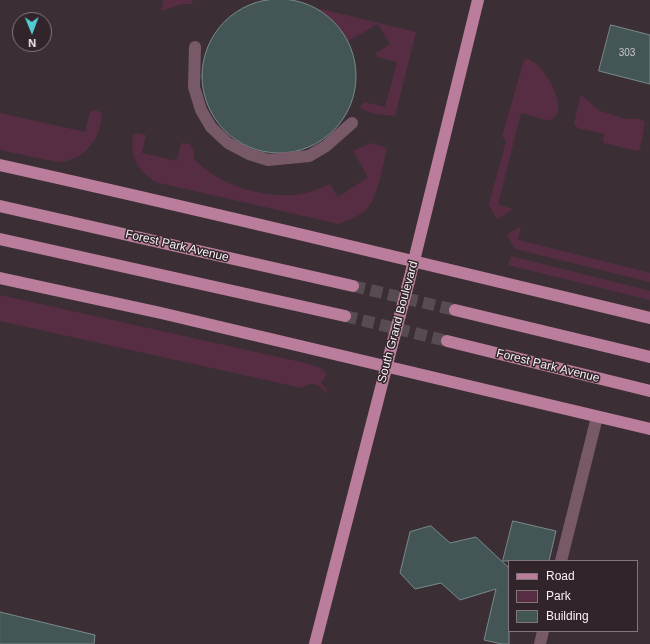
<!DOCTYPE html>
<html>
<head>
<meta charset="utf-8">
<style>
	body { margin:0 }
	#map { position:relative; width:650px; height:644px; overflow:hidden; background:#3b2f35; font-family:Arial,sans-serif }
	canvas { display:block }
	.legend { position:absolute; left:508px; top:560px; width:130px; height:72px; box-sizing:border-box; background:#31252b; border:1px solid #81767b; margin:0; padding:5px 7px; list-style:none; font-size:12px; color:#f8f0f4 }
	.legend li { display:flex; align-items:center; gap:8px; height:20px }
	.legend b { width:20px; border:1px solid #81767b }
	.north { position:absolute; left:12px; top:12px; width:40px; height:40px; box-sizing:border-box; background:#31252b; border:1px solid #81767b; border-radius:50%; rotate:179deg; font-size:11px; font-weight:700; line-height:16px; text-align:center; color:#f8f0f4 }
	.north::after { content:''; display:block; margin:auto; width:14px; height:18px; background:#52ccd0; clip-path:polygon(50% 0,100% 100%,50% 72%,0 100%) }
</style>
</head>
<body>
<div id="map">
<canvas width="650" height="644"></canvas>
<ul class="legend">
<li><b style="height:5px;background:#ba7d9c"></b>Road</li>
<li><b style="height:11px;background:#572d44"></b>Park</li>
<li><b style="height:11px;background:#455"></b>Building</li>
</ul>
<div class="north">N</div>
</div>
<script>
const g = document.querySelector('canvas').getContext('2d');
g.lineJoin = 'round';
function paint(path, color) { g.fillStyle = color; g.fill(path, 'evenodd'); }
function trace(path, color, width, dash) { g.strokeStyle = color; g.lineWidth = width; g.lineCap = dash ? 'butt' : 'round'; g.setLineDash(dash || []); g.stroke(path); }
function label(font, color, halo, rows, align = 'center') {
  g.font = font + ' Arial,sans-serif'; g.lineWidth = 3; g.setLineDash([]); g.textBaseline = 'middle'; g.strokeStyle = halo; g.fillStyle = color; for (const [text, x, y, turn = 0] of rows) {
    g.save(); g.translate(x, y); g.rotate((+turn || 0) * Math.PI / 180); g.textAlign = isNaN(turn) ? turn : align; if (halo) g.strokeText(text, 0, 0); g.fillText(text, 0, 0); g.restore();
  }
}
paint(new Path2D(`
	M 163,0 L 193,0 L 192,4 L 182,4 L 161,11 Z
	M 317,8 L 416,32 L 395,116 C 384,115 370,114 360,108 L 361,105 L 364,102 L 385,107 L 397,62 L 377,57 L 376,53 L 390,44 L 378,24 L 348,41 C 340,27 330,17 317,8 Z
	M 527,59 C 547,64 573,118 548,120 C 541,120 528,114 521,113 L 498,205 L 513,209 L 497,219 L 489,204 L 506,141 L 502,136 L 524,60 Z
	M 581,95 L 600,111 L 626,119 L 639,119 L 644,121 L 645,123 L 640,149 L 637,151 L 604,143 L 603,141 L 604,134 L 578,128 L 574,124 Z
	M 95,110 L 100,112 C 103,117 101,121 100,127 C 95,147 77,162 57,162 L 0,150 L 0,113 L 85,132 L 90,112 Z
	M 137,133 L 146,135 L 142,153 L 177,161 L 181,143 L 190,144 L 194,151 L 194,159 C 199,163 203,168 208,171 C 231,188 266,197 294,195 C 307,194 318,189 330,184 L 338,197 L 368,177 L 353,151 L 371,143 L 387,148 C 383,164 378,199 366,210 C 358,217 348,220 339,224 L 155,182 C 137,168 130,159 133,135 Z
	M 521,226 L 518,240 L 650,273 L 650,282 L 515,249 L 507,234 Z
	M 511,256 L 650,291 L 650,300 L 508,265 Z
	M 0,295 L 305,363 L 321,368 L 327,374 L 321,383 L 326,388 L 328,394 C 318,385 314,380 302,388 L 0,321 Z`), '#572d44');
const building = new Path2D(`
	M202 76a77 77 0 1 1 154 0a77 77 0 1 1-154 0Z
	M 611,25 L 650,35 L 650,84 L 599,71 Z
	M 513,521 L 556,531 L 549,561 L 503,561 Z
	M 431,526 L 450,543 L 476,537 L 509,568 L 509,644 L 502,644 L 484,640 L 496,589 L 460,600 L 441,583 L 415,589 L 400,573 L 410,532 Z
	M 0,612 L 95,635 L 94,644 L 0,644 Z`);
paint(building, '#455');
trace(building, '#788b8b', 1);
trace(new Path2D(`
	M 353,286 L 455,310
	M 345,316 L 447,341`), '#574c52', 12, [12, 6]);
trace(new Path2D(`
	M 195,47 L 194,87 L 201,110 L 211,127 L 228,143 L 249,154 L 268,160 L 309,156 L 326,146 L 352,123
	M 561,561 L 597,417
	M 540,644 L 543,631`), '#775968', 12);
trace(new Path2D(`
	M 0,165 C 217,213 434,266 650,318
	M 0,206 L 353,286
	M 0,239 L 345,316
	M 0,278 L 161,313 L 650,429
	M 409,281 L 478,0
	M 455,310 L 650,357
	M 447,341 L 650,391
	M 315,644 L 392,345`), '#ba7d9c', 12);
trace(new Path2D(`
	M 392,345 L 409,281`), '#ba7d9c', 12);
label('10px', '#cbc9cc', null, [
	["303",627,53]
]);
label('12px', '#f8f0f4', '#31252b', [
	["Forest Park Avenue",177,246,13],
	["South Grand Boulevard",398,322,-75],
	["Forest Park Avenue",548,366,14]
]);
</script>
</body>
</html>
